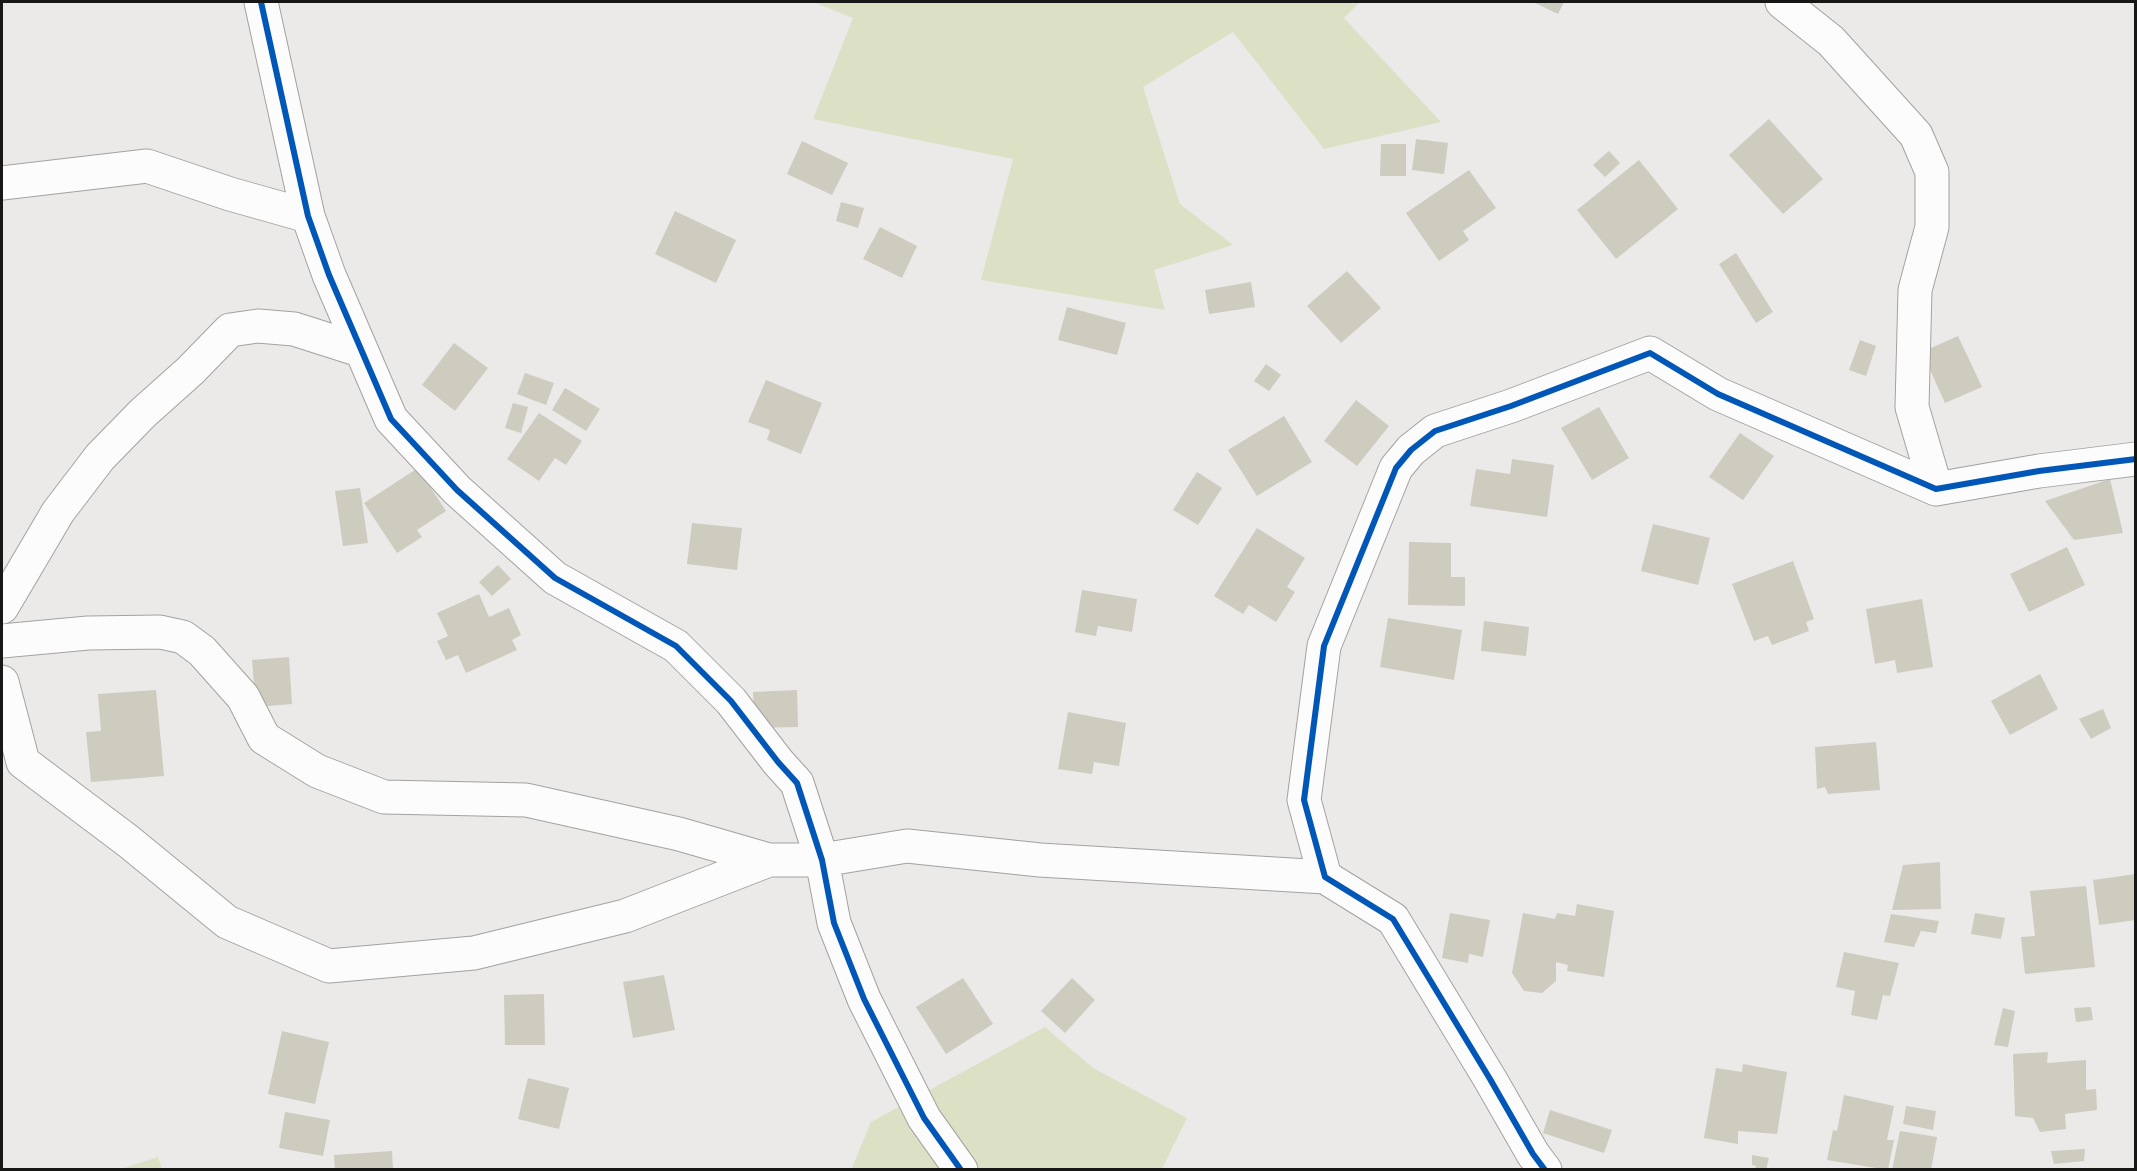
<!DOCTYPE html>
<html>
<head>
<meta charset="utf-8">
<style>
	body { margin:0 }
	#map { position:relative; width:2137px; height:1171px; overflow:hidden; background:#ebeae8; font-family:Literata,serif }
	canvas { display:block }
	.frame { position:absolute; inset:0; border:3px solid #171716; pointer-events:none }
</style>
</head>
<body>
<div id="map">
<canvas width="2137" height="1171"></canvas>
<div class="frame"></div>
</div>
<script>
const g = document.querySelector('canvas').getContext('2d');
g.lineJoin = 'round';
function paint(path, color) { g.fillStyle = color; g.fill(path, 'evenodd'); }
function trace(path, color, width, dash) { g.strokeStyle = color; g.lineWidth = width; g.lineCap = dash ? 'butt' : 'round'; g.setLineDash(dash || []); g.stroke(path); }
paint(new Path2D(`
	M 813,2 L 1360,2 L 1344,18 L 1441,122 L 1324,149 L 1233,32 L 1143,87 L 1180,204 L 1233,245 L 1154,270 L 1165,310 L 981,280 L 1013,159 L 813,119 L 853,18 Z
	M 1045,1027 L 1093,1068 L 1187,1118 L 1162,1169 L 851,1170 L 871,1122 Z
	M 158,1157 L 162,1169 L 121,1169 Z`), '#dce1c6');
paint(new Path2D(`
	M 1533,2 L 1564,2 L 1558,14 Z
	M 1769,119 L 1823,179 L 1783,214 L 1729,155 Z
	M 1416,139 L 1448,143 L 1444,174 L 1412,170 Z
	M 802,141 L 848,163 L 832,195 L 787,174 Z
	M 1381,144 L 1406,144 L 1406,176 L 1380,176 Z
	M 1609,151 L 1620,163 L 1605,177 L 1593,165 Z
	M 1639,160 L 1678,209 L 1616,259 L 1577,210 Z
	M 1469,170 L 1496,208 L 1463,231 L 1469,240 L 1439,261 L 1406,213 Z
	M 841,202 L 864,208 L 858,228 L 836,221 Z
	M 675,211 L 736,240 L 716,283 L 655,254 Z
	M 880,227 L 917,246 L 902,278 L 863,259 Z
	M 1736,253 L 1773,312 L 1756,323 L 1719,264 Z
	M 1347,271 L 1381,308 L 1341,343 L 1307,306 Z
	M 1251,282 L 1255,307 L 1209,314 L 1205,290 Z
	M 1067,307 L 1126,323 L 1117,355 L 1058,340 Z
	M 1958,336 L 1982,387 L 1945,403 L 1922,352 Z
	M 1860,340 L 1876,346 L 1866,376 L 1849,370 Z
	M 454,343 L 488,368 L 455,411 L 422,385 Z
	M 1266,364 L 1281,375 L 1269,391 L 1254,381 Z
	M 525,373 L 554,383 L 546,405 L 517,394 Z
	M 766,380 L 822,403 L 801,454 L 767,440 L 770,430 L 748,422 Z
	M 565,388 L 600,409 L 586,431 L 552,410 Z
	M 1356,400 L 1389,426 L 1357,466 L 1324,441 Z
	M 513,403 L 528,407 L 521,433 L 505,428 Z
	M 1599,407 L 1629,458 L 1592,480 L 1561,428 Z
	M 539,413 L 582,441 L 566,465 L 555,458 L 539,481 L 507,459 Z
	M 1284,416 L 1312,462 L 1257,496 L 1228,450 Z
	M 1740,433 L 1774,456 L 1743,500 L 1709,477 Z
	M 1512,459 L 1554,465 L 1547,517 L 1470,506 L 1476,469 L 1510,474 Z
	M 418,468 L 446,511 L 417,530 L 422,537 L 397,553 L 364,503 Z
	M 1197,472 L 1222,488 L 1198,525 L 1173,510 Z
	M 2110,479 L 2123,533 L 2074,540 L 2045,501 Z
	M 360,488 L 368,543 L 343,546 L 335,491 Z
	M 692,523 L 742,528 L 737,570 L 687,564 Z
	M 1653,524 L 1710,538 L 1698,585 L 1641,571 Z
	M 1257,528 L 1305,558 L 1287,587 L 1295,592 L 1276,622 L 1249,605 L 1243,614 L 1214,596 Z
	M 1409,542 L 1451,543 L 1451,577 L 1465,577 L 1465,606 L 1408,605 Z
	M 2067,547 L 2085,585 L 2029,612 L 2010,574 Z
	M 1793,561 L 1814,619 L 1806,622 L 1809,631 L 1772,645 L 1768,636 L 1754,641 L 1732,584 Z
	M 498,565 L 511,579 L 492,596 L 479,582 Z
	M 1082,590 L 1137,599 L 1132,632 L 1098,626 L 1096,636 L 1075,632 Z
	M 479,594 L 489,617 L 509,608 L 521,635 L 512,640 L 517,650 L 466,673 L 458,655 L 446,660 L 437,641 L 448,636 L 437,613 Z
	M 1922,599 L 1933,667 L 1897,673 L 1895,660 L 1875,664 L 1866,609 Z
	M 1388,618 L 1462,630 L 1454,680 L 1380,667 Z
	M 1484,621 L 1529,627 L 1526,656 L 1481,651 Z
	M 289,657 L 292,704 L 256,707 L 252,660 Z
	M 2040,674 L 2058,709 L 2010,735 L 1991,701 Z
	M 156,690 L 164,776 L 91,782 L 86,732 L 101,731 L 98,694 Z
	M 797,690 L 798,727 L 755,728 L 753,692 Z
	M 2103,709 L 2111,728 L 2091,739 L 2079,719 Z
	M 1068,712 L 1126,723 L 1119,766 L 1094,762 L 1092,774 L 1058,769 Z
	M 1876,742 L 1880,790 L 1828,794 L 1825,787 L 1817,789 L 1815,747 Z
	M 1940,862 L 1941,909 L 1892,910 L 1903,865 Z
	M 2136,874 L 2136,920 L 2099,925 L 2093,880 Z
	M 2086,886 L 2095,967 L 2025,974 L 2021,937 L 2035,936 L 2030,891 Z
	M 1577,904 L 1614,911 L 1604,977 L 1567,971 L 1568,965 L 1556,962 L 1556,981 L 1542,993 L 1524,991 L 1512,973 L 1523,913 L 1555,919 L 1557,913 L 1575,916 Z
	M 1450,913 L 1490,920 L 1483,957 L 1469,954 L 1468,963 L 1442,958 Z
	M 1975,913 L 2005,918 L 2001,939 L 1971,934 Z
	M 1891,914 L 1939,921 L 1936,933 L 1921,931 L 1914,947 L 1884,942 Z
	M 1844,952 L 1899,963 L 1890,996 L 1883,995 L 1877,1020 L 1851,1015 L 1855,991 L 1836,987 Z
	M 664,975 L 675,1030 L 633,1038 L 623,982 Z
	M 963,978 L 993,1024 L 946,1054 L 916,1007 Z
	M 1072,978 L 1095,1000 L 1065,1033 L 1041,1011 Z
	M 544,994 L 545,1045 L 505,1045 L 504,995 Z
	M 2091,1007 L 2093,1020 L 2076,1022 L 2074,1008 Z
	M 2003,1008 L 2015,1011 L 2008,1047 L 1994,1045 Z
	M 282,1031 L 329,1042 L 315,1104 L 268,1094 Z
	M 2048,1052 L 2047,1063 L 2086,1060 L 2086,1090 L 2096,1089 L 2097,1110 L 2065,1114 L 2066,1129 L 2040,1132 L 2033,1118 L 2015,1116 L 2013,1054 Z
	M 1743,1064 L 1787,1072 L 1777,1134 L 1738,1131 L 1738,1144 L 1704,1138 L 1716,1068 L 1742,1072 Z
	M 528,1078 L 569,1088 L 559,1129 L 518,1119 Z
	M 1844,1095 L 1894,1106 L 1887,1140 L 1894,1140 L 1888,1170 L 1827,1160 L 1833,1130 L 1837,1131 Z
	M 1906,1106 L 1936,1111 L 1933,1130 L 1903,1124 Z
	M 1550,1110 L 1612,1130 L 1604,1153 L 1543,1133 Z
	M 285,1112 L 330,1120 L 323,1156 L 279,1148 Z
	M 1900,1131 L 1937,1137 L 1931,1170 L 1892,1170 Z
	M 2085,1149 L 2084,1161 L 2054,1164 L 2051,1151 Z
	M 392,1151 L 393,1170 L 335,1170 L 334,1155 Z
	M 1752,1155 L 1769,1158 L 1766,1170 L 1755,1170 L 1756,1166 L 1752,1165 Z`), '#cecbbf');
const street = new Path2D(`
	M 261,2 L 308,216 L 329,275 L 391,419 L 457,490 L 555,578 L 676,646 L 731,701 L 778,762 L 797,783 L 822,860 L 834,923 L 864,999 L 924,1118 L 961,1170
	M 1782,2 L 1831,41 L 1916,135 L 1932,172 L 1932,227 L 1915,290 L 1912,407 L 1936,489
	M 2,183 L 147,166 L 230,194 L 308,216
	M 2,607 L 58,512 L 100,457 L 143,413 L 190,371 L 230,330 L 258,326 L 294,329 L 360,350
	M 2,641 L 88,633 L 160,632 L 183,637 L 202,651 L 243,697 L 264,738 L 317,771 L 384,797 L 526,800 L 679,834 L 769,860 L 822,860 L 907,846 L 1040,860 L 1325,877
	M 2,682 L 23,762 L 128,841 L 227,922 L 329,966 L 474,953 L 625,916 L 769,860
	M 1545,1170 L 1533,1154 L 1490,1079 L 1393,919 L 1325,877 L 1304,800 L 1324,646 L 1396,468 L 1411,450 L 1435,431 L 1511,406 L 1650,353 L 1718,394 L 1936,489 L 2039,471 L 2136,459`);
trace(street, '#a4a2a1', 35);
trace(street, '#fcfcfc', 33);
trace(new Path2D(`
	M 261,2 L 308,216 L 329,275 L 391,419 L 457,490 L 555,578 L 676,646 L 731,701 L 778,762 L 797,783 L 822,860 L 834,923 L 864,999 L 924,1118 L 961,1170
	M 1545,1170 L 1533,1154 L 1490,1079 L 1393,919 L 1325,877 L 1304,800 L 1324,646 L 1396,468 L 1411,450 L 1435,431 L 1511,406 L 1650,353 L 1718,394 L 1936,489 L 2039,471 L 2136,459`), '#0057b8', 6);
</script>
</body>
</html>
